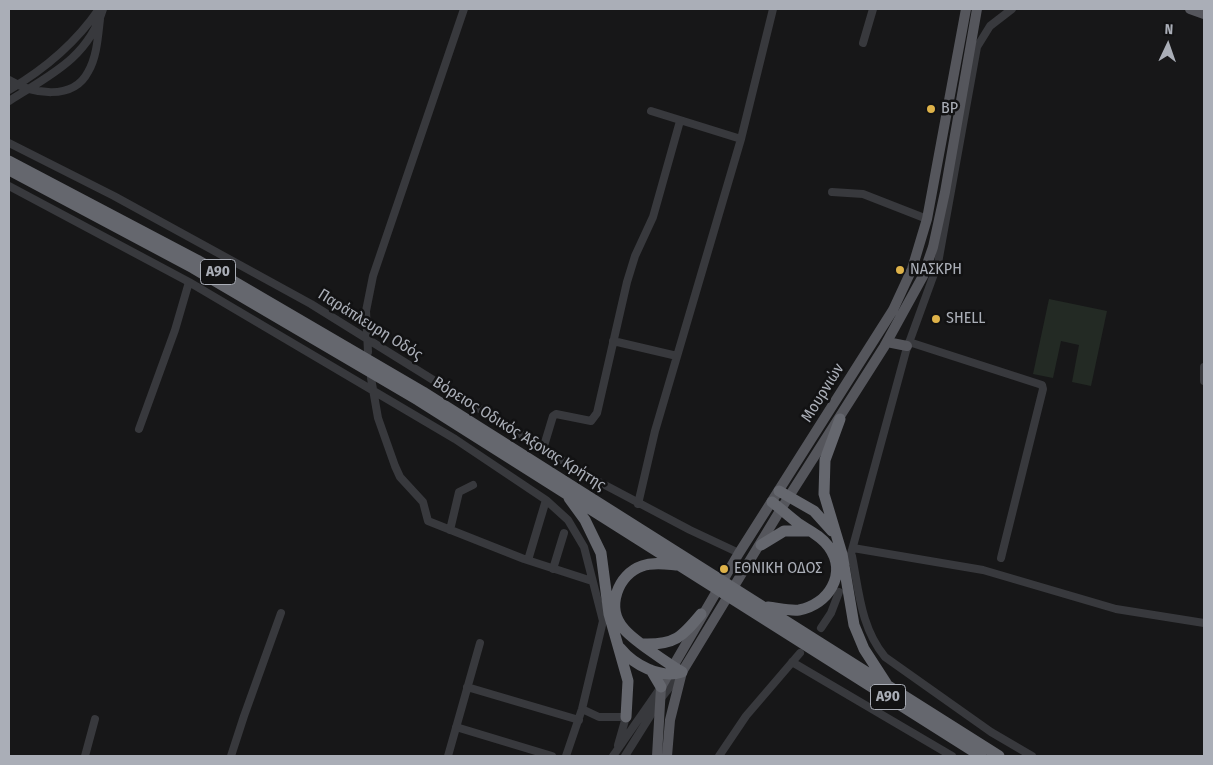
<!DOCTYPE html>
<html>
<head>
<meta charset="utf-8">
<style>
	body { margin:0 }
	#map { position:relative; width:1213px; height:765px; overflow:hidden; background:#171718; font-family:"Fira Sans Condensed",sans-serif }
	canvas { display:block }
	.frame { position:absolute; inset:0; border:10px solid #aaaeb7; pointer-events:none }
	.north { position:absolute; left:1143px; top:20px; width:50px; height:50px; -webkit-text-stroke:4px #121213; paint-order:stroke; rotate:3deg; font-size:14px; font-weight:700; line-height:20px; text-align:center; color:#aaaeb7 }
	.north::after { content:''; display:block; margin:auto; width:18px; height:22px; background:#aaaeb7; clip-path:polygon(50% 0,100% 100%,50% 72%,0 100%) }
</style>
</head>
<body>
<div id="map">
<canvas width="1213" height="765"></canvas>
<div class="frame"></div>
<div class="north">N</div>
</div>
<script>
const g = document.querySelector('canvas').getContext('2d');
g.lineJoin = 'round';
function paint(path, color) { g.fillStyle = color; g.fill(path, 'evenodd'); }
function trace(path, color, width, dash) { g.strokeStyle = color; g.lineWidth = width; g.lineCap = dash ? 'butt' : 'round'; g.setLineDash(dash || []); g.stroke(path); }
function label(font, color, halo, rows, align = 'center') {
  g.font = font + ' "Fira Sans Condensed",sans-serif'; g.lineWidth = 5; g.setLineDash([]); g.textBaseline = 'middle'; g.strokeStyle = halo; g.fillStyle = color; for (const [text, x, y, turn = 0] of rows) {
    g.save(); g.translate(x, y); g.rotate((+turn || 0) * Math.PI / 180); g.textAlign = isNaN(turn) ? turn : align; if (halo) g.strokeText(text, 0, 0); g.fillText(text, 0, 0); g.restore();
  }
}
paint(new Path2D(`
	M 1049,299 L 1107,311 L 1091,386 L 1072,382 L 1079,345 L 1061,341 L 1053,378 L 1033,374 Z`), '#232a24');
trace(new Path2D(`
	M 863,43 L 873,9
	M 9,80 C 32,94 73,101 88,72 C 97,57 98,36 100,19
	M 9,90 C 45,69 75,44 99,9
	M 9,101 C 50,75 88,58 103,9
	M 651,111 L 741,139
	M 9,143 L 114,196 L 311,304 L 586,475 L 690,530 L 739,553
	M 9,186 L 189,282 L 455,439 L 546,500 L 568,520 L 584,547 L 603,621 L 582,709 L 566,756
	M 832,192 L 863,194 L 927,219
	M 613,341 L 677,356
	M 909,342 L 1042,385 L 1043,389 L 1001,558
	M 368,352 L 366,311 L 373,276 L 464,9
	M 1204,367 L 1204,381
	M 371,378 L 378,418 L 395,466 L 400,477 L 423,502 L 428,521 L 524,559 L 592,581
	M 139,429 L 175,330 L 189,282
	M 543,449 L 553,416 L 556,414 L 591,421 L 597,413 L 627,282 L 635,256 L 653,217 L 680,121
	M 638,504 L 655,431 L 741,139 L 773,9
	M 450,530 L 459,492 L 473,485
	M 853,548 L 983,570 L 1116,609 L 1204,623
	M 852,556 C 859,592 861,628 885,657 L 991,732 L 1032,756
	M 528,560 L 546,500
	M 849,561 L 906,351 L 938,263 L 977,47 L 990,26 L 1012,9
	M 553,569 L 564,533
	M 821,628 L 831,613 L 839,592
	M 792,662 L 952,756
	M 467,687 L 579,720
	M 582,709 L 599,717 L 626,717 L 618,745
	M 456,727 L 552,756
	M 85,756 L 95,719
	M 231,756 L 244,716 L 281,613
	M 448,756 L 480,643
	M 613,756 L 661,687
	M 625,756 L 662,697 L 681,673
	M 719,756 L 746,716 L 800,653`), '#38393d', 8);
trace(new Path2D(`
	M 1190,9 L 1204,14
	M 887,342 L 907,346
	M 657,756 L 661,687 L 739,553 L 893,310 L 912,269 L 927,219 L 966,9
	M 667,756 L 670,720 L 682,672 L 781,509 L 884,347 L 923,276 L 933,247 L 945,192 L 977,9`), '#55565c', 10);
trace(new Path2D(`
	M 9,161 L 197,260 L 423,392 L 999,756
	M 9,170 L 193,268 L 418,400 L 981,756
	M 840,419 L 825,460 L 824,494 L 842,554 L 854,625 L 864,649 L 886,683
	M 779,491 L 814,511 L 832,531
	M 569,498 L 585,520 L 601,553 L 609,614 L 628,681 L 626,717
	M 761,545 L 784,531 L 809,531
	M 676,565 C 665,564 653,562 642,566 C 618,574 605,608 624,629 C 633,640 669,664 682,672
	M 768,607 C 778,608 789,611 799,610 C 828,605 848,574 829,547 C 821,536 810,531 799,524 C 790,517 781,509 772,502
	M 643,644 C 675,645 682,637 701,614
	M 620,648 C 634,665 660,679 682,672
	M 651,670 L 661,687`), '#65676e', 11);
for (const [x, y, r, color] of [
	[931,109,5,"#deb249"],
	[900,270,5,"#deb249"],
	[936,319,5,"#deb249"],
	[724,569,5,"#deb249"]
]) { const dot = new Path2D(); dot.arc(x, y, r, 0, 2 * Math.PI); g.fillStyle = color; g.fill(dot); trace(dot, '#121213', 2); }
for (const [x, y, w] of [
	[218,272,35],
	[888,697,35]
]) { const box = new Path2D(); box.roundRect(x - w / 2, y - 12.5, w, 25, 4); g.fillStyle = '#121213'; g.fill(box); trace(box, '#aaaeb7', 1); }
label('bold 15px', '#aaaeb7', null, [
	["Α90",218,272],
	["Α90",888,697]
]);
label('16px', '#aaaeb7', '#121213', [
	["BP",941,109],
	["ΝΑΣΚΡΗ",910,270],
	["SHELL",946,319],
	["ΕΘΝΙΚΗ ΟΔΟΣ",734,569]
], 'left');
label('16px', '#aaaeb7', '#121213', [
	["Παράπλευρη Οδός",370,325,32],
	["Μουρνιών",823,393,-58],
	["Βόρειος Οδικός Άξονας Κρήτης",519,434,32]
]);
</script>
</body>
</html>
